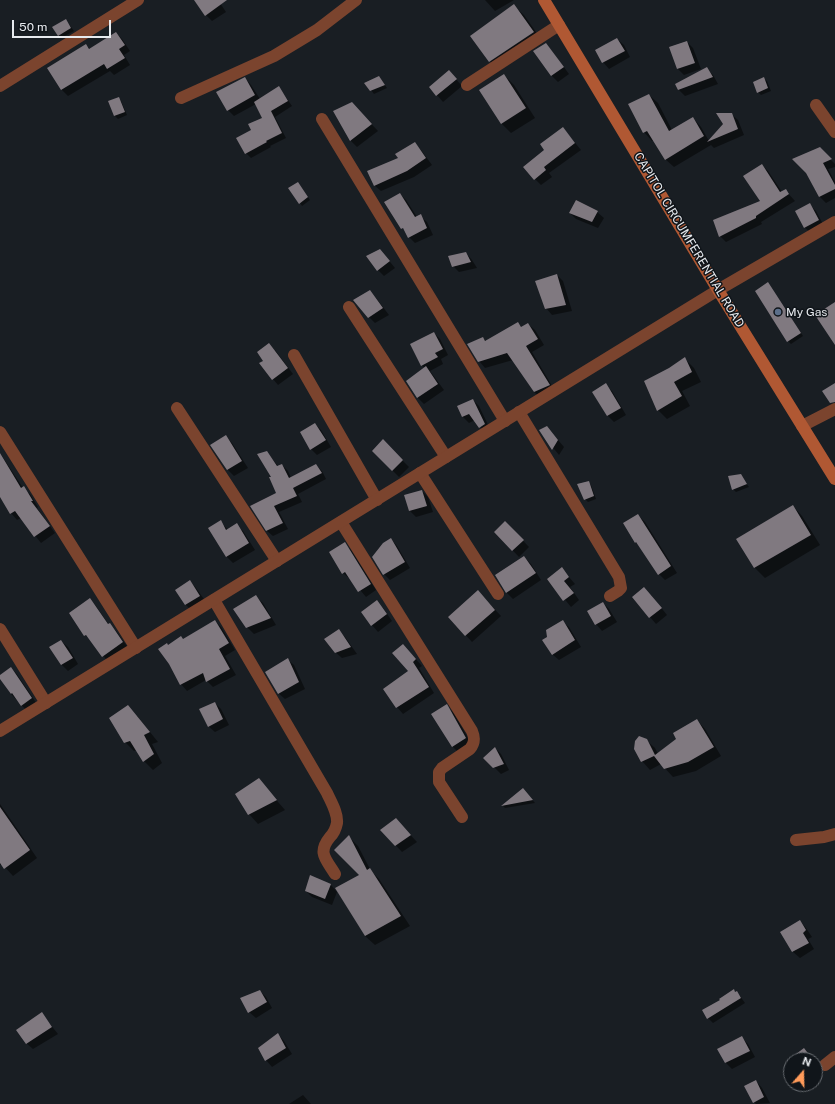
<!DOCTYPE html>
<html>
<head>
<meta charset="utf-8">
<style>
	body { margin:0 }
	#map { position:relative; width:835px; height:1104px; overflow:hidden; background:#191e23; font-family:"Public Sans",sans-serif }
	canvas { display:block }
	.north { position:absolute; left:783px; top:1052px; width:40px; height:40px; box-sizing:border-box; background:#10151a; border:1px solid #666a6f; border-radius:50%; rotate:20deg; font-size:11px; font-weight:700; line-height:16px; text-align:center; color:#e7eaee }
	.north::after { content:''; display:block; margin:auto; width:14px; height:18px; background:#ff9b5a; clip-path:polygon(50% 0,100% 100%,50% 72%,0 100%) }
	.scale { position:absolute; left:12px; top:20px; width:99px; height:18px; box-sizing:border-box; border:2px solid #e7eaee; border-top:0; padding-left:5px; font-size:12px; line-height:14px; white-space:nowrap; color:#e7eaee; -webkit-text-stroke:3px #10151a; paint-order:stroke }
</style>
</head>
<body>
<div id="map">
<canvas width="835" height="1104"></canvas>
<div class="north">N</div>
<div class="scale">50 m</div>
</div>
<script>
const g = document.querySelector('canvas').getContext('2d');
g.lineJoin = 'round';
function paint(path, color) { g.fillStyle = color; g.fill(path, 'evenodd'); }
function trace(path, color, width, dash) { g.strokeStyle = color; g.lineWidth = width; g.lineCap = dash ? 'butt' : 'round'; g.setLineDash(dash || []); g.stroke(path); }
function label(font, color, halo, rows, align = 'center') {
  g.font = font + ' "Public Sans",sans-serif'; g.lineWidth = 3; g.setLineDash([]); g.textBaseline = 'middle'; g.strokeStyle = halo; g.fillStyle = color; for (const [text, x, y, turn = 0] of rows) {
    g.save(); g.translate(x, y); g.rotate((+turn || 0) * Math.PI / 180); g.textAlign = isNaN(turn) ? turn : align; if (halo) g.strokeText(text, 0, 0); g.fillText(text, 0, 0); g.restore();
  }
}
paint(new Path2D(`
	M 196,0 L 218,0 L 226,12 L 212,21 L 206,15 Z
	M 485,0 L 514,0 L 495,11 Z
	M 514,6 L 524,15 L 543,42 L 499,71 L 490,61 Z
	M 66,20 L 74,31 L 61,38 L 58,36 Z
	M 116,33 L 122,39 L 130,51 L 124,55 L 130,65 L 114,75 L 110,71 L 68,96 L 62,90 L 48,69 L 86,45 L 90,49 Z
	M 617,39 L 624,45 L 630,57 L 609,69 L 603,62 Z
	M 687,42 L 693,48 L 701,69 L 684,75 L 678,69 L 670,48 Z
	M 546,44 L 552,51 L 569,74 L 558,82 L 552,76 L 534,51 Z
	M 707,69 L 713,75 L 718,84 L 685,96 L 679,90 L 677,85 Z
	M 504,75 L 514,85 L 535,118 L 511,133 L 502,124 Z
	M 379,77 L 387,88 L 374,94 L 371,90 Z
	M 245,78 L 251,85 L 260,99 L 279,88 L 283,93 L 292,106 L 275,117 L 286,138 L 270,146 L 271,147 L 251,158 L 246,153 L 252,130 L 263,118 L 256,104 L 234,116 L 228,110 Z
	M 455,78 L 462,86 L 443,102 L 430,87 Z
	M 764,79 L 767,81 L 771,91 L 761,95 L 758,92 Z
	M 649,95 L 658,103 L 672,130 L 693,118 L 701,127 L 709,141 L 731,114 L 738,120 L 744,135 L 714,148 L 711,145 L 674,167 L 665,159 L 654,140 L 652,141 L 644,132 Z
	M 118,98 L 121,101 L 127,115 L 118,119 L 115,116 L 109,102 Z
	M 358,110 L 378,131 L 357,147 L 351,141 Z
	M 563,128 L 581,150 L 549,173 L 552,177 L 541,185 L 535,179 L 546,150 Z
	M 414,143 L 421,150 L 432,165 L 414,177 L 381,191 L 374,185 Z
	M 820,149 L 835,164 L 835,167 L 828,169 L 835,182 L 835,198 L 826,203 L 820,197 L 807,173 Z
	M 762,165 L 768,171 L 782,192 L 786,191 L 795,201 L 761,222 L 762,224 L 726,242 L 720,236 L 761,201 Z
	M 300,186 L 310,200 L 302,206 L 300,203 Z
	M 400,194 L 406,200 L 417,217 L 420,216 L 427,222 L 433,235 L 415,243 L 409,237 L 386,203 Z
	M 810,205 L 816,211 L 824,226 L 811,233 L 804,227 Z
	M 597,212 L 604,218 L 598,228 L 576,219 L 570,213 Z
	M 466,253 L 472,260 L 477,268 L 459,272 L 453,266 Z
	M 386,257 L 395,268 L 384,276 L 378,270 Z
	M 557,275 L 563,281 L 572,311 L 552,315 L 546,308 Z
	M 768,284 L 803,336 L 791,344 L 788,341 Z
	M 370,291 L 376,298 L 389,315 L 375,323 L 369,317 Z
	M 518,323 L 522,328 L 528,324 L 535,330 L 544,345 L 532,352 L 555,391 L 541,398 L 534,392 L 513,360 L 485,368 L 479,361 L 483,338 L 487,342 Z
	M 434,333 L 440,339 L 448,355 L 441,359 L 443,364 L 430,371 L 444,390 L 424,404 L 418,398 L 425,369 L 422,365 Z
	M 275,350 L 293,374 L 278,385 L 273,379 L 264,361 Z
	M 685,359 L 694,368 L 701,382 L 682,391 L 690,406 L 667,419 L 658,410 Z
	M 605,385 L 612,391 L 626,415 L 614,422 L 608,416 L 593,392 Z
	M 473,400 L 479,406 L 491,431 L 486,434 L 475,420 L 469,423 L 462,416 Z
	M 315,424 L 321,430 L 331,447 L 317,455 L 311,449 Z
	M 547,427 L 564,447 L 559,455 L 542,434 Z
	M 225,436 L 232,443 L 248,468 L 234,476 L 228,470 L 211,445 Z
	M 383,441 L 409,467 L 399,477 L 373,451 Z
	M 266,452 L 279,467 L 282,465 L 288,471 L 291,478 L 316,465 L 322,471 L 326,479 L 298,494 L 302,502 L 279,512 L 288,529 L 273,536 L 267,531 L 252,506 L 277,494 Z
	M 0,453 L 23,488 L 30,494 L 38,507 L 37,508 L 55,533 L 41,543 L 21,518 L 17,520 L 11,513 L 0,494 Z
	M 740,475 L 749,487 L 736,492 L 733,489 Z
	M 588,482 L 591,485 L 596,499 L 588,502 L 585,499 Z
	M 422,491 L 428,497 L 433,512 L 416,517 L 410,511 Z
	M 793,506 L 802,516 L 820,545 L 765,578 L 755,568 L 738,539 Z
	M 638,515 L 645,522 L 677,573 L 665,580 L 659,574 L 640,547 L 636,542 Z
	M 221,522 L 228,530 L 236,525 L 243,531 L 255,550 L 233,563 L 227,557 L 210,529 Z
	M 505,522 L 529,547 L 519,557 L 495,532 Z
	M 391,539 L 397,546 L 410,568 L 390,580 L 384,574 Z
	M 345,544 L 351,550 L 376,590 L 366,597 L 351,579 L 350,579 L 343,573 Z
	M 524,557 L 531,564 L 541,580 L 513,599 L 506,592 Z
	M 562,569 L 575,584 L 570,587 L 579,600 L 571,607 L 548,579 Z
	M 190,581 L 196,588 L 206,602 L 192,611 L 186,605 L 176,590 Z
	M 651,595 L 667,615 L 656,624 L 633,597 Z
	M 256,597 L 263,603 L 276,625 L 254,634 L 247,627 Z
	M 484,598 L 501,616 L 472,642 L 449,617 Z
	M 90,600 L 96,606 L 109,625 L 116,631 L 129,649 L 109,663 L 92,641 L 85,635 Z
	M 603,603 L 609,609 L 617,622 L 602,631 L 596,624 Z
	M 383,608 L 392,621 L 378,632 L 372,625 Z
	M 215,621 L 221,627 L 235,650 L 225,656 L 236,675 L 213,687 L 206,680 L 187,691 L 181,684 L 169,646 L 184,640 Z
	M 562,621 L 569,627 L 581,647 L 559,660 L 552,654 L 548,637 Z
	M 338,631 L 345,637 L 357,654 L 342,658 L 335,652 Z
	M 61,641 L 68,647 L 78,664 L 68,671 L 61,664 Z
	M 403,645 L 422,666 L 419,668 L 434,693 L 403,714 L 397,707 L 410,672 Z
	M 287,659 L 294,665 L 305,689 L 285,699 L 278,693 Z
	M 11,668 L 16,673 L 37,704 L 27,711 L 11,694 L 0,677 Z
	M 215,703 L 221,709 L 229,725 L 215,732 L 208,726 Z
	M 446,706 L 453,712 L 472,745 L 459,753 L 453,747 Z
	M 137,716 L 158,742 L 152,744 L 162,763 L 153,770 L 144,761 L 137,750 L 134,751 L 125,742 Z
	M 697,720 L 705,729 L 721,756 L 696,771 L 673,777 L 661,764 L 650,770 L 642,761 L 646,740 L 655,748 L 658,754 L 678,739 Z
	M 495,748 L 501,754 L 509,770 L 501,774 L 491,764 Z
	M 259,780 L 285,810 L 258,824 L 249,814 Z
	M 523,789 L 535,803 L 505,808 L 503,806 Z
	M 0,804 L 37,858 L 13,876 L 2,864 L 0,865 Z
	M 402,826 L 417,842 L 402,852 L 381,830 Z
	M 349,837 L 358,846 L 371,871 L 379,879 L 410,926 L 375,945 L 365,936 L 360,875 Z
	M 311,876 L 331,885 L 337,892 L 332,905 L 312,897 L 306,891 Z
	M 800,921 L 806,928 L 812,937 L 808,939 L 814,949 L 800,958 L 793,952 L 782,933 Z
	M 260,991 L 266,997 L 272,1008 L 256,1018 L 249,1012 Z
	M 737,992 L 745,1003 L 713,1023 L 708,1018 L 722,1000 Z
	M 41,1013 L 58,1034 L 33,1049 L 26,1043 Z
	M 278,1034 L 284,1041 L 292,1054 L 272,1067 L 266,1060 Z
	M 742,1038 L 748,1044 L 755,1057 L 732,1069 L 726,1063 L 719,1049 Z
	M 815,1062 L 824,1074 L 815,1081 Z
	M 756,1081 L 762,1088 L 770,1103 L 756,1104 L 754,1102 Z
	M 303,1095 L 311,1104 L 289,1104 Z`), '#0007');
paint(new Path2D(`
	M 194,0 L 227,0 L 205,16 Z
	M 514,4 L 534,32 L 489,62 L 470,36 Z
	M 66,19 L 71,28 L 58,36 L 52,27 Z
	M 116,32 L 125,45 L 119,49 L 125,58 L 107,69 L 104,64 L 61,90 L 47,68 L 86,44 L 89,49 Z
	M 617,38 L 625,51 L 602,63 L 595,50 Z
	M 687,41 L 695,63 L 677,69 L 669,47 Z
	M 546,43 L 564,67 L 551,76 L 533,51 Z
	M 707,67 L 713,77 L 678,90 L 675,84 Z
	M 449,70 L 457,79 L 436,96 L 429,87 Z
	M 504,74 L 526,108 L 501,124 L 479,90 Z
	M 379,76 L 385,85 L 370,91 L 364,83 Z
	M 245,77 L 255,95 L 227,111 L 216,92 Z
	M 764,77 L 768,88 L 757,93 L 753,82 Z
	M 279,86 L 288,101 L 271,111 L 282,133 L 266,141 L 267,142 L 245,154 L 236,138 L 251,130 L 248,124 L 262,118 L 254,102 Z
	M 649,94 L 669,131 L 693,117 L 704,136 L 665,160 L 647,131 L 643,133 L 628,104 Z
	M 119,97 L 125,112 L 114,116 L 108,101 Z
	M 352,102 L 372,124 L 350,141 L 333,111 Z
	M 716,113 L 732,113 L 738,129 L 707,142 L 723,124 Z
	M 563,127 L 575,143 L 544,167 L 546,170 L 534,180 L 523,167 L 544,150 L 540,144 Z
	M 415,142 L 426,158 L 407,171 L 374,186 L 367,171 L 398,158 L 395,154 Z
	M 820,147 L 832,159 L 823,163 L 835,185 L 835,189 L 819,197 L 806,173 L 792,159 Z
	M 762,164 L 780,192 L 786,189 L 789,194 L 756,216 L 756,218 L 719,237 L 713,220 L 760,201 L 743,176 Z
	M 298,182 L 308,197 L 299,204 L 288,188 Z
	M 400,193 L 415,217 L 421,214 L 427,228 L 408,238 L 403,228 L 401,229 L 384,202 Z
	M 576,200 L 598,211 L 592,222 L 569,213 Z
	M 810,203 L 819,220 L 804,228 L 795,211 Z
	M 380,249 L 390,261 L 377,271 L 366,256 Z
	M 466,252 L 471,262 L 452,267 L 448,256 Z
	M 557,274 L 566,305 L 545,309 L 535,281 Z
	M 768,282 L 801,333 L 787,342 L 755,291 Z
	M 370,290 L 383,308 L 368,318 L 353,300 Z
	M 835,302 L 835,345 L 815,315 Z
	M 518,322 L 521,327 L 528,323 L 538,339 L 526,346 L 550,385 L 534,392 L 507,353 L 478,362 L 467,344 L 483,337 L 485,341 Z
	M 434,332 L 443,349 L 435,353 L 438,357 L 421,366 L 410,344 Z
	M 269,343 L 288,368 L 272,380 L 259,363 L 263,361 L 257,352 Z
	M 685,357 L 692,372 L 674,382 L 682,396 L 657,411 L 644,381 L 669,368 Z
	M 426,366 L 438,384 L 417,398 L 406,381 Z
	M 606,383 L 621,408 L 607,416 L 592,392 Z
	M 835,383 L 835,402 L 830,403 L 822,391 Z
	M 473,399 L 485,424 L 479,428 L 469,414 L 462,417 L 457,406 Z
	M 315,423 L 326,440 L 310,450 L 300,432 Z
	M 547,426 L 558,440 L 552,450 L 539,430 Z
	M 226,435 L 242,461 L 227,470 L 210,445 Z
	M 383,439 L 403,460 L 392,471 L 372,451 Z
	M 267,451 L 277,466 L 282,464 L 289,478 L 316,464 L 322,473 L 293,488 L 297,496 L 274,506 L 283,523 L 266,531 L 250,506 L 276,493 L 269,477 L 271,477 L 257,454 Z
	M 0,453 L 21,488 L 24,486 L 33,501 L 31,501 L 50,526 L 34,537 L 15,511 L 10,514 L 0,497 Z
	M 741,474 L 747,484 L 732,490 L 728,476 Z
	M 589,481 L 594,496 L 584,500 L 577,484 Z
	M 422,490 L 427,506 L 409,511 L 404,495 Z
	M 793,505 L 811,535 L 754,568 L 736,539 Z
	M 638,514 L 671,566 L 658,575 L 636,542 L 635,543 L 623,523 Z
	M 221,520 L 226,530 L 237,523 L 249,543 L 226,557 L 208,528 Z
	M 505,521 L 524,540 L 512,551 L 494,532 Z
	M 391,538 L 405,562 L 383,575 L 372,557 L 383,543 Z
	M 345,542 L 371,584 L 358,592 L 345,572 L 342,574 L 329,552 Z
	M 524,556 L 536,573 L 506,593 L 495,575 Z
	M 562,567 L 569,577 L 564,581 L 574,593 L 563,601 L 547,579 Z
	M 190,580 L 200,596 L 185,605 L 175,590 Z
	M 644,587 L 662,608 L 649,618 L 632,597 Z
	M 478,590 L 495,610 L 465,636 L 448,617 Z
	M 256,595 L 271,618 L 246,628 L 233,609 Z
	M 90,598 L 108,624 L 110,623 L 123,642 L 102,657 L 86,635 L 84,636 L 69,613 Z
	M 377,600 L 387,614 L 371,626 L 361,612 Z
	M 603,602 L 611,616 L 595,625 L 587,611 Z
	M 215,620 L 229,643 L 219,649 L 230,669 L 206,682 L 203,673 L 180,685 L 169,664 L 158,649 L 167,643 L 168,645 L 181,636 L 183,639 Z
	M 563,620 L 575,640 L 552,655 L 542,640 L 547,637 L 546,630 Z
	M 339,629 L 351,647 L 335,653 L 324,639 Z
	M 61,640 L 73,658 L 61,665 L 49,647 Z
	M 403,644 L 416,659 L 413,662 L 429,687 L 396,708 L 383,689 L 408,671 L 392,653 Z
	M 288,658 L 299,682 L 278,694 L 265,672 Z
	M 11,667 L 32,698 L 21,706 L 12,693 L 11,694 L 0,679 L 0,675 Z
	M 215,702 L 223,719 L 208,727 L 199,709 Z
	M 447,704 L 466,738 L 452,747 L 431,714 Z
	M 128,705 L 150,732 L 144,735 L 154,754 L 143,762 L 130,741 L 124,743 L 109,718 Z
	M 697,719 L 714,747 L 688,762 L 664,769 L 654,756 L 641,762 L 634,749 L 635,741 L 639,736 L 647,739 L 655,755 L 676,739 L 673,733 Z
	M 495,747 L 504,764 L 493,768 L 483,758 Z
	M 259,778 L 277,800 L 248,815 L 235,794 Z
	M 523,788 L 533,800 L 501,806 Z
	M 0,807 L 30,850 L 4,869 L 0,863 Z
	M 396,818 L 411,835 L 395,846 L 380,830 Z
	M 349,835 L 367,870 L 370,868 L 401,916 L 365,936 L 335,888 L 359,875 L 334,850 Z
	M 310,875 L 331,884 L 325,899 L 305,891 Z
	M 800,920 L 806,930 L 803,933 L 809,943 L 792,952 L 780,932 Z
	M 734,989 L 735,992 L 737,991 L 741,998 L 707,1019 L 702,1010 L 720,1000 L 719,999 Z
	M 260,990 L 267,1002 L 248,1013 L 240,998 Z
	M 42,1012 L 52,1027 L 26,1044 L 16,1030 Z
	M 278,1033 L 286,1048 L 265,1061 L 258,1048 Z
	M 742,1036 L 750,1051 L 725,1063 L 717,1049 Z
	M 804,1048 L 813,1060 L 788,1060 Z
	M 756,1080 L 764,1097 L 753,1103 L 744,1086 Z`), '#807980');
trace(new Path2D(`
	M 467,85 L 559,25
	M 0,86 L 138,0
	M 181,98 L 274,56 L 317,30 L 356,0
	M 816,105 L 835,132
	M 322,119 L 505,421
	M 349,307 L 446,457
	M 294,355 L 377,500
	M 177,408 L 277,561
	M 519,412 L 619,577 L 621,588 L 618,591 L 610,596
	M 802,426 L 835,409
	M 0,432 L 136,648
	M 420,473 L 498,594
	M 341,522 L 472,731 C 475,738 475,743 470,749 L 442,768 L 439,772 L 439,782 L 462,817
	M 214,600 L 327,793 C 331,802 338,813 337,823 C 336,828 334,833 330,837 C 317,853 326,859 335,874
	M 0,629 L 46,703
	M 796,840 L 824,837 L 835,834
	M 825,1065 L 835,1057`), '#7b442e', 12);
trace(new Path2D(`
	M 0,731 L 718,290 L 835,222`), '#7b442e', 12);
trace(new Path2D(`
	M 544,0 L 718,290 L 835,479`), '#b05833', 12);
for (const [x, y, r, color] of [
	[778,312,4,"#5c6f8a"]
]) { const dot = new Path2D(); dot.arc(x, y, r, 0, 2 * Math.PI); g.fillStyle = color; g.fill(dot); trace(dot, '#10151a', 1.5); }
label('12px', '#e7eaee', '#10151a', [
	["CAPITOL CIRCUMFERENTIAL ROAD",689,240,59]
]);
label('12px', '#e7eaee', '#10151a', [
	["My Gas",786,312]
], 'left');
</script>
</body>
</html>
